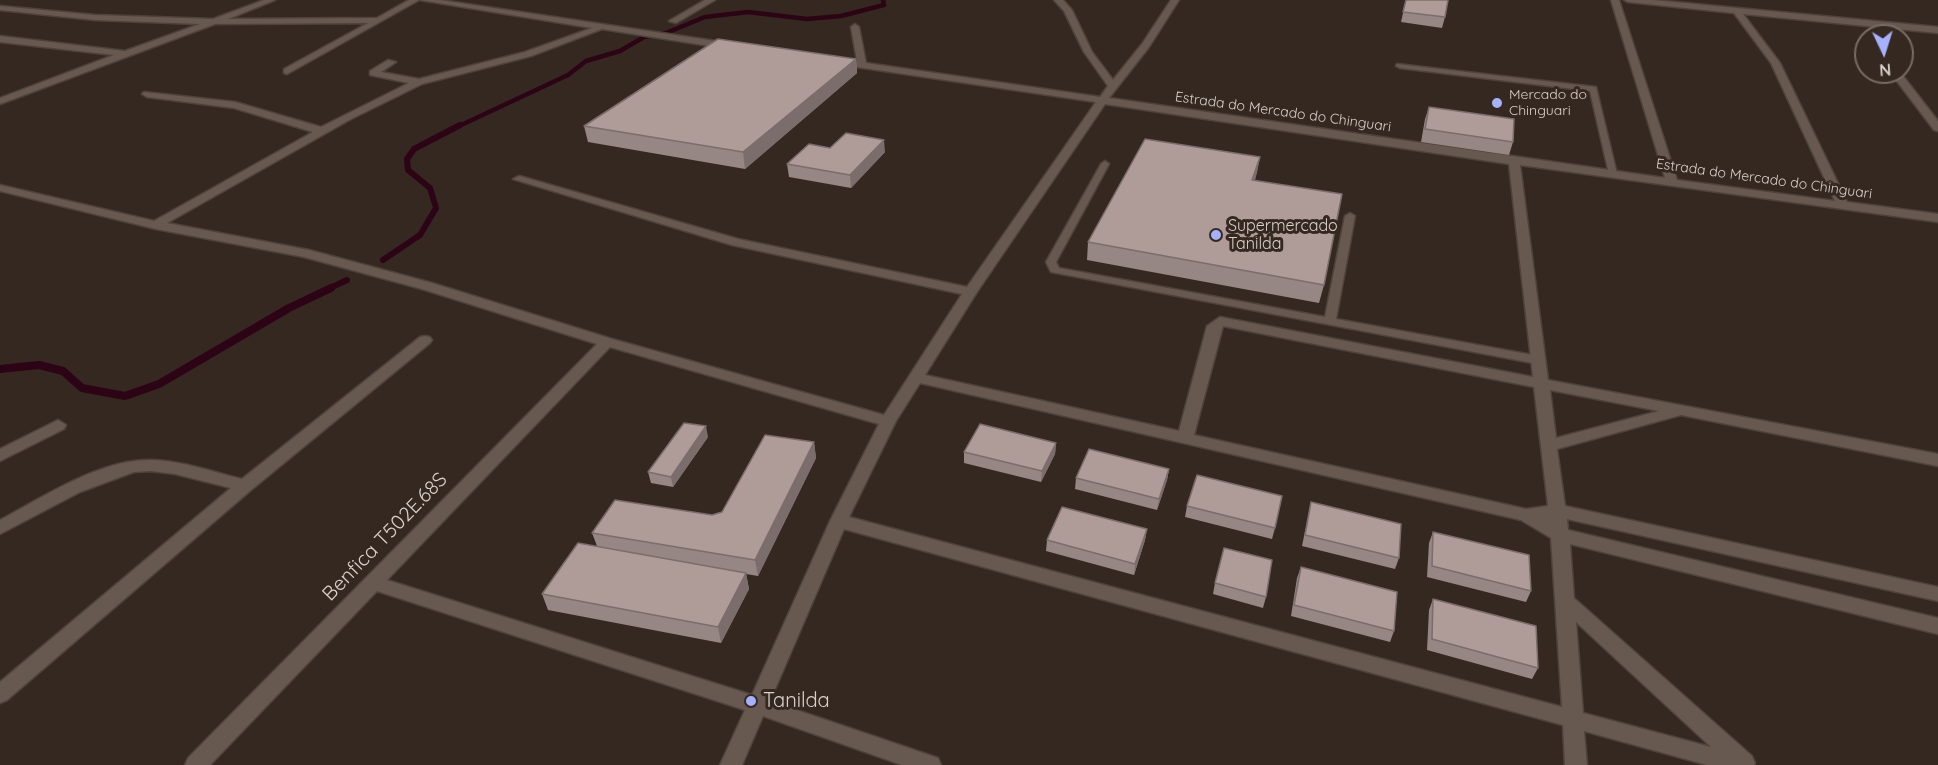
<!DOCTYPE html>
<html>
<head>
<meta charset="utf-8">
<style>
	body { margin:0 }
	#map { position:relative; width:1938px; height:765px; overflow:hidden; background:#352820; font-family:Quicksand,sans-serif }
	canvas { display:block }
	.north { position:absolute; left:1854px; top:24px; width:60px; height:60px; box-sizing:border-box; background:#352820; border:2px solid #776c65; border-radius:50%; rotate:176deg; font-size:16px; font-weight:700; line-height:24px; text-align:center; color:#d9d1cc }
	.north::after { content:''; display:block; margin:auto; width:21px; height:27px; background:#a5b1fc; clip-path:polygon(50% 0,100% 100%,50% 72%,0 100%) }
</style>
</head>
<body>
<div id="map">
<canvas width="1938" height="765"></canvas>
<div class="north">N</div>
</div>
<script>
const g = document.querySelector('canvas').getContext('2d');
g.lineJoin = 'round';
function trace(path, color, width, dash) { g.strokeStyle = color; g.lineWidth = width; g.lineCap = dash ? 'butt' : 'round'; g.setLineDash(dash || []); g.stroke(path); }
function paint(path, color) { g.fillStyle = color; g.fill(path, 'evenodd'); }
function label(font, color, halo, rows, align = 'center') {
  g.font = font + ' Quicksand,sans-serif'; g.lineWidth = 6; g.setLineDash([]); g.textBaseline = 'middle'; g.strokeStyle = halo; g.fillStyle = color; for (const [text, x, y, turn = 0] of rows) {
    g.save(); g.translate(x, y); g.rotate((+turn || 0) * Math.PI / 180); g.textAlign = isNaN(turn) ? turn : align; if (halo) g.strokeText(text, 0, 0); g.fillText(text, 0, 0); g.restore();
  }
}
trace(new Path2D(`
	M 457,127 L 568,75 L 586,61 L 620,51 L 644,37 L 666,33 L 705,17 L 748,12 L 807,19 L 841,16 L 884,5 L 883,0`), '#2c0415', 4.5);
trace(new Path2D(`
	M 383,260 L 420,235 L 436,208 L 430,188 L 408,170 L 407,159 L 414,149 L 460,125
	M 328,289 L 347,280`), '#2c0415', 6);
trace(new Path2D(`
	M 0,369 L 39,365 L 63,371 L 82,388 L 125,396 L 159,384 L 289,308 L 331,288`), '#2c0415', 8);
const lane = new Path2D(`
	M 1397,64 L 1596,87 L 1617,174 L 1613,177 L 1609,174 L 1590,91 L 1400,68 L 1396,66 Z
	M 1105,161 L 1109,164 L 1056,262 L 1059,268 L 1325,317 L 1345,216 L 1350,213 L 1355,216 L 1336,319 L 1538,356 L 1544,360 L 1538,364 L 1051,272 L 1046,262 L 1101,164 Z`);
const street = new Path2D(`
	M 264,0 L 275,0 L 228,19 L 377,18 L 409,0 L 419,0 L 287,74 L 284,73 L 284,69 L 368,23 L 215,24 L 0,104 L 0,98 L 114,55 L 0,42 L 0,36 L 125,51 L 200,24 L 95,20 L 0,10 L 0,6 L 95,15 L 213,19 Z
	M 420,0 L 440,0 L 729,43 L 733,46 L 729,49 L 602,29 L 531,56 L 422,84 L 351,119 L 167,223 L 309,250 L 432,283 L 612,339 L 884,415 L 962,294 L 732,245 L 513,179 L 519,176 L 523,177 L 738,239 L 967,287 L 1096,102 L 836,64 L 831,61 L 836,58 L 857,61 L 851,27 L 855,24 L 859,27 L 866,63 L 1100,97 L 1108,86 L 1084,52 L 1064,11 L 1054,0 L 1063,0 L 1072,10 L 1092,52 L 1113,80 L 1142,44 L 1171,0 L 1179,0 L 1149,47 L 1109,98 L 1665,178 L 1611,0 L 1619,0 L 1677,180 L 1835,201 L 1771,63 L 1734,13 L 1628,2 L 1624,0 L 1653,0 L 1938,27 L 1938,33 L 1743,14 L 1780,63 L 1847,202 L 1938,214 L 1938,222 L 1520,165 L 1548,380 L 1938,454 L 1938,466 L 1681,415 L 1557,449 L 1565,506 L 1938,587 L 1938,601 L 1567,519 L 1568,530 L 1938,618 L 1938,634 L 1570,544 L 1574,598 L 1752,756 L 1755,763 L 1754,765 L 1707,765 L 1584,731 L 1587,765 L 1565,765 L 1563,725 L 844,529 L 770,701 L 938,758 L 941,765 L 902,765 L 763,716 L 742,765 L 720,765 L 745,710 L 377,591 L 210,765 L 185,765 L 188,758 L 597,344 L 422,289 L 304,257 L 156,229 L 0,191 L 0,185 L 154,221 L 313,132 L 234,108 L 147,97 L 142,94 L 144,92 L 235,102 L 321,127 L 409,83 L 370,75 L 370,71 L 388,60 L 396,62 L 381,72 L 419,79 L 525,52 L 592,28 ZM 1105,104 L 1509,164 L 1533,377 L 1220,317 L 1207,326 L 1179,431 L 925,375 L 977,292 ZM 1223,326 L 1534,387 L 1548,506 L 1526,509 L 1194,435 ZM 610,347 L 879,424 L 830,521 L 752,695 L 387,580 ZM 920,383 L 1521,520 L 1551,538 L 1562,707 L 849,517 L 896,421 ZM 1550,390 L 1659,411 L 1556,438 ZM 1576,622 L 1711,747 L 1583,713 Z
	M 705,0 L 715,0 L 676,23 L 669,21 Z
	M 1890,72 L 1900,72 L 1938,121 L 1938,131 L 1934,130 Z
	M 425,336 L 430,337 L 432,340 L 430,343 L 251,490 L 7,700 L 0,703 L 0,682 L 231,488 L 175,474 L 151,471 L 134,472 L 80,492 L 0,534 L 0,520 C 43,497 102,458 152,460 C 183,461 213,472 242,479 L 420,337 Z
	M 58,420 L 66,425 L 64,429 L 0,461 L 0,449 Z`);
trace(lane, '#4d433c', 3);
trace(street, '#4d433c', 3);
paint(lane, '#685950');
paint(street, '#685950');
paint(new Path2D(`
	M 1406,0 L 1445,17 L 1442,28 L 1401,22 Z
	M 856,59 L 857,73 L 745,169 L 588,142 L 584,126 Z
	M 1429,107 L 1513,142 L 1509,155 L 1421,142 L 1425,119 Z
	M 830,148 L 885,152 L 851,188 L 789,177 L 787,164 Z
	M 1260,157 L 1255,180 L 1324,285 L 1319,303 L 1087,260 L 1088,242 Z
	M 708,437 L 673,487 L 651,483 L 648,472 Z
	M 814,442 L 816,458 L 758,576 L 746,574 L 749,589 L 721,643 L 548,610 L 542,594 L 597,546 L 592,533 L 712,515 L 722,512 Z
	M 1056,443 L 1055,454 L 1041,482 L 964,463 L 964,452 Z
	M 1169,469 L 1167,480 L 1157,510 L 1075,489 L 1076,478 Z
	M 1311,502 L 1399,558 L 1395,569 L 1302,546 Z
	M 1187,506 L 1275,528 L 1272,539 L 1185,517 Z
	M 1147,529 L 1145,540 L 1134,575 L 1046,551 L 1047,540 Z
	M 1433,532 L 1531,591 L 1526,602 L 1427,577 L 1429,543 Z
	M 1301,567 L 1394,631 L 1390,642 L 1291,616 L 1297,578 Z
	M 1215,583 L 1266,597 L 1263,608 L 1213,594 Z
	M 1433,599 L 1538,668 L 1532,679 L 1427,650 L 1429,610 Z`), '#968684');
paint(new Path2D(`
	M 856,59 L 857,73 L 745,169 L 743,152 Z
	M 884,140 L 885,152 L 851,188 L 850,175 Z
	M 1260,157 L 1257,173 L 1249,197 L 1252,180 Z
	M 706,426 L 708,437 L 673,487 L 671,477 Z
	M 814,442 L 816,458 L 758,576 L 755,560 Z
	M 1056,443 L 1055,454 L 1041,482 L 1042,471 Z
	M 1169,469 L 1167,480 L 1157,510 L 1159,499 Z
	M 1147,529 L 1145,540 L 1134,575 L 1135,564 Z
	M 746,573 L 749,589 L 721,643 L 718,627 Z`), '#7a6d6b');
const building = new Path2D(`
	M 1406,0 L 1448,0 L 1445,17 L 1403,12 Z
	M 718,39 L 856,59 L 743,152 L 584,126 Z
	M 1429,107 L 1514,119 L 1513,142 L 1425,129 Z
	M 846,133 L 884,140 L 850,175 L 787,164 L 809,144 L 830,148 Z
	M 1145,139 L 1260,157 L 1252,180 L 1342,194 L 1324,285 L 1088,242 Z
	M 684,423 L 706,426 L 671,477 L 648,472 Z
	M 980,424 L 1056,443 L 1042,471 L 964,452 Z
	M 765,435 L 814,442 L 755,560 L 592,533 L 615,500 L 712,515 L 722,512 Z
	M 1089,449 L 1169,469 L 1159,499 L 1076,478 Z
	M 1197,475 L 1282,496 L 1275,528 L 1187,506 Z
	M 1311,502 L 1401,524 L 1399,558 L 1305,535 Z
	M 1062,507 L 1147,529 L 1135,564 L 1047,540 Z
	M 1433,532 L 1529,555 L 1531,591 L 1432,566 Z
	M 578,543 L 746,573 L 718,627 L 542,594 Z
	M 1224,548 L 1272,560 L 1266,597 L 1215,583 Z
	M 1301,567 L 1397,592 L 1394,631 L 1294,605 Z
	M 1433,599 L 1536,626 L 1538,668 L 1432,639 Z`);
paint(building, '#af9c99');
trace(building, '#7a6d6b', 1.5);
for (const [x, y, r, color] of [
	[1497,103,6,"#a5b1fc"],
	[1216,235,6,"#a5b1fc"],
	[751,701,6,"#a5b1fc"]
]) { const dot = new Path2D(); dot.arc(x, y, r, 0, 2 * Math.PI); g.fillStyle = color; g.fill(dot); trace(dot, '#352820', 2); }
label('14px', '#d9d1cc', '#352820', [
	["Mercado do",1509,95],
	["Chinguari",1509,111]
], 'left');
label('14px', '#d9d1cc', '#352820', [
	["Estrada do Mercado do Chinguari",1283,112,8],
	["Estrada do Mercado do Chinguari",1764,179,8]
]);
label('16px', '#d9d1cc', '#352820', [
	["Supermercado",1228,226],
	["Tanilda",1228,244]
], 'left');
label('20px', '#d9d1cc', '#352820', [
	["Benfica T502E.68S",385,537,-46]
]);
label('20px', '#d9d1cc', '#352820', [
	["Tanilda",763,701]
], 'left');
</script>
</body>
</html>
